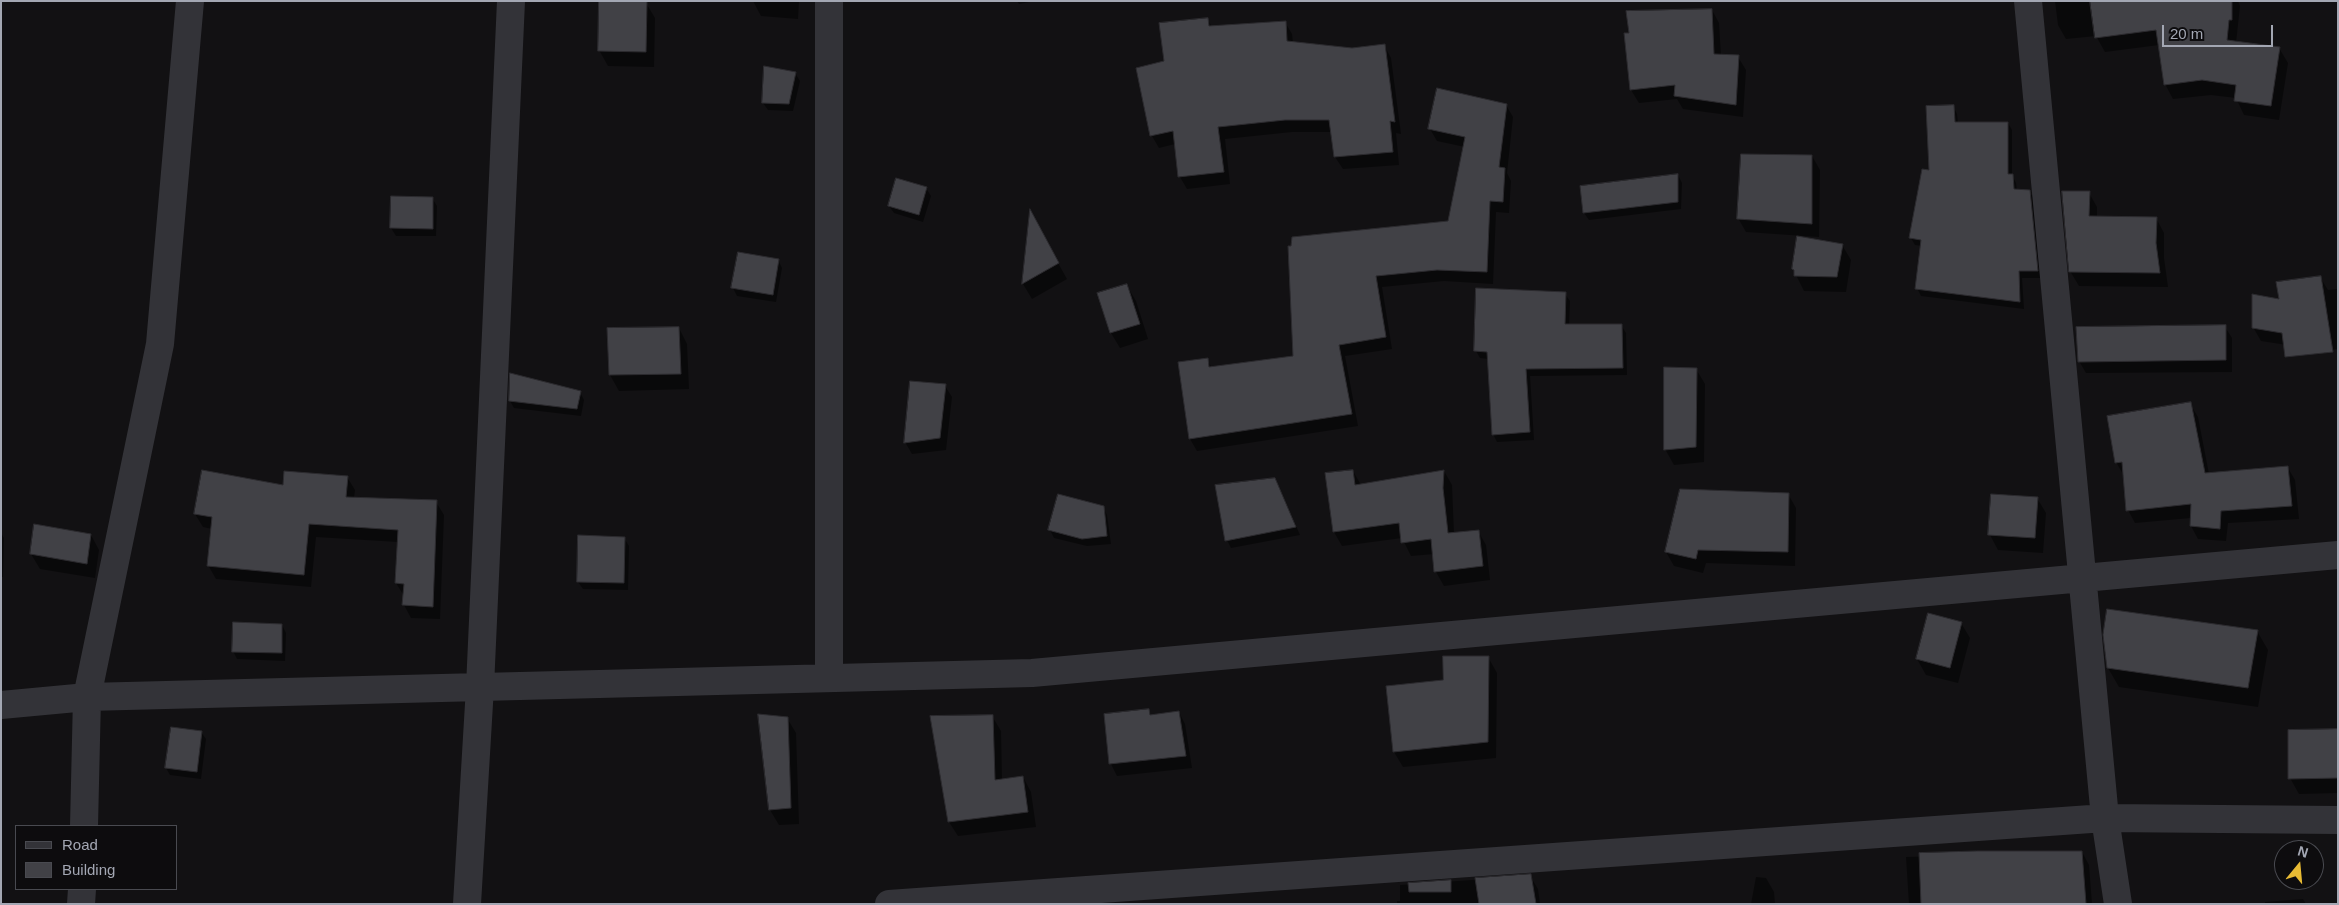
<!DOCTYPE html>
<html>
<head>
<meta charset="utf-8">
<style>
	body { margin:0 }
	#map { position:relative; width:2339px; height:905px; overflow:hidden; background:#121113; font-family:Helvetica,sans-serif }
	canvas { display:block }
	.frame { position:absolute; inset:0; border:2px solid #a3a7b3; pointer-events:none }
	.legend { position:absolute; left:15px; top:825px; width:162px; height:65px; box-sizing:border-box; background:#0d0c0e; border:1px solid #494a50; margin:0; padding:6px 9px; list-style:none; font-size:15px; color:#a3a7b3 }
	.legend li { display:flex; align-items:center; gap:10px; height:25px }
	.legend b { width:25px; border:1px solid #494a50 }
	.north { position:absolute; left:2274px; top:840px; width:50px; height:50px; box-sizing:border-box; background:#0d0c0e; border:1px solid #494a50; border-radius:50%; rotate:17deg; font-size:14px; font-weight:700; line-height:20px; text-align:center; color:#a3a7b3 }
	.north::after { content:''; display:block; margin:auto; width:18px; height:22px; background:#e8bb34; clip-path:polygon(50% 0,100% 100%,50% 72%,0 100%) }
	.scale { position:absolute; left:2162px; top:25px; width:111px; height:22px; box-sizing:border-box; border:2px solid #a3a7b3; border-top:0; padding-left:6px; font-size:15px; line-height:18px; white-space:nowrap; color:#a3a7b3; -webkit-text-stroke:4px #0d0c0e; paint-order:stroke }
</style>
</head>
<body>
<div id="map">
<canvas width="2339" height="905"></canvas>
<div class="frame"></div>
<ul class="legend">
<li><b style="height:6px;background:#333338"></b>Road</li>
<li><b style="height:14px;background:#414146"></b>Building</li>
</ul>
<div class="north">N</div>
<div class="scale">20 m</div>
</div>
<script>
const g = document.querySelector('canvas').getContext('2d');
g.lineJoin = 'round';
function paint(path, color) { g.fillStyle = color; g.fill(path, 'evenodd'); }
function trace(path, color, width, dash) { g.strokeStyle = color; g.lineWidth = width; g.lineCap = dash ? 'butt' : 'round'; g.setLineDash(dash || []); g.stroke(path); }
paint(new Path2D(`
	M 753,1 L 799,1 L 798,19 L 761,16 Z
	M 1017,1 L 1035,1 L 1019,4 Z
	M 2055,1 L 2238,1 L 2240,6 L 2236,43 L 2279,48 L 2288,63 L 2279,120 L 2244,115 L 2236,98 L 2211,95 L 2173,99 L 2165,84 L 2159,45 L 2105,52 L 2096,36 L 2066,39 L 2058,25 Z
	M 646,3 L 655,18 L 654,67 L 608,66 L 599,50 Z
	M 1712,10 L 1719,23 L 1721,56 L 1738,57 L 1746,70 L 1743,117 L 1683,109 L 1677,99 L 1639,103 L 1631,90 Z
	M 1207,19 L 1212,27 L 1285,22 L 1292,34 L 1293,43 L 1352,49 L 1384,45 L 1391,58 L 1401,134 L 1396,133 L 1399,165 L 1343,169 L 1335,157 L 1332,132 L 1292,132 L 1225,139 L 1230,184 L 1187,189 L 1180,177 L 1175,144 L 1159,148 L 1152,136 L 1137,69 L 1165,62 Z
	M 795,73 L 800,81 L 793,111 L 768,110 L 763,103 Z
	M 1506,105 L 1513,117 L 1507,173 L 1511,181 L 1509,213 L 1496,212 L 1493,284 L 1444,281 L 1382,287 L 1392,349 L 1345,356 L 1358,426 L 1197,451 L 1190,439 L 1180,363 L 1207,360 L 1212,368 L 1294,357 L 1289,248 L 1449,222 L 1465,147 L 1437,141 L 1430,129 Z
	M 1953,106 L 1957,114 L 1958,123 L 2008,123 L 2012,130 L 2012,175 L 2016,183 L 2017,191 L 2029,191 L 2034,199 L 2041,278 L 2022,278 L 2024,309 L 1921,296 L 1917,288 L 1922,246 L 1915,245 L 1911,238 Z
	M 1812,156 L 1820,170 L 1819,237 L 1746,232 L 1738,218 Z
	M 1678,175 L 1682,183 L 1681,209 L 1589,220 L 1584,213 Z
	M 926,188 L 931,196 L 923,222 L 894,213 L 889,206 Z
	M 2089,193 L 2097,207 L 2097,217 L 2156,218 L 2164,233 L 2164,258 L 2168,287 L 2079,286 L 2070,271 Z
	M 392,198 L 432,198 L 437,206 L 436,236 L 396,236 L 391,228 Z
	M 1030,213 L 1067,279 L 1032,299 L 1023,284 Z
	M 1842,245 L 1851,260 L 1846,292 L 1804,291 L 1793,269 Z
	M 778,260 L 782,268 L 776,302 L 737,296 L 733,288 Z
	M 2320,277 L 2328,290 L 2338,289 L 2338,349 L 2292,355 L 2287,345 L 2261,341 L 2253,327 L 2280,300 Z
	M 1127,286 L 1136,301 L 1148,339 L 1120,348 L 1111,333 L 1099,294 Z
	M 1565,294 L 1570,301 L 1569,326 L 1621,325 L 1626,333 L 1627,375 L 1530,376 L 1534,440 L 1497,442 L 1493,434 L 1489,359 L 1480,358 L 1476,351 Z
	M 2225,327 L 2232,338 L 2232,372 L 2086,373 L 2079,361 Z
	M 679,328 L 687,344 L 689,389 L 619,391 L 610,375 L 609,329 Z
	M 1696,369 L 1705,384 L 1704,462 L 1674,465 L 1665,449 Z
	M 945,386 L 952,397 L 946,450 L 912,454 L 905,442 Z
	M 580,392 L 584,400 L 581,416 L 514,408 L 510,401 Z
	M 2190,404 L 2198,417 L 2209,474 L 2288,468 L 2295,480 L 2299,519 L 2228,523 L 2226,541 L 2198,539 L 2191,526 L 2191,518 L 2135,523 L 2128,510 L 2124,476 L 2116,462 Z
	M 1353,471 L 1361,485 L 1444,471 L 1452,485 L 1454,534 L 1478,531 L 1486,545 L 1490,580 L 1444,586 L 1436,572 L 1434,554 L 1411,556 L 1402,538 L 1342,546 L 1334,532 L 1327,474 Z
	M 347,477 L 355,490 L 354,498 L 436,502 L 444,515 L 440,619 L 411,618 L 404,605 L 404,596 L 396,583 L 398,542 L 316,537 L 311,587 L 216,579 L 208,565 L 212,529 L 203,527 L 195,514 L 284,486 Z
	M 1279,487 L 1300,535 L 1231,548 L 1227,540 Z
	M 1788,494 L 1796,508 L 1795,566 L 1706,563 L 1703,573 L 1674,566 L 1666,552 Z
	M 2037,498 L 2046,513 L 2043,553 L 1998,550 L 1990,535 Z
	M 1103,507 L 1107,515 L 1111,544 L 1087,546 L 1054,538 L 1050,530 Z
	M 1,533 L 4,538 L 3,577 L 1,577 Z
	M 91,535 L 99,550 L 95,578 L 40,569 L 31,554 Z
	M 624,538 L 629,546 L 628,590 L 583,589 L 578,582 Z
	M 1961,623 L 1970,638 L 1958,683 L 1926,675 L 1917,659 Z
	M 282,625 L 286,633 L 285,661 L 237,659 L 233,651 Z
	M 2257,631 L 2268,650 L 2258,707 L 2119,687 L 2108,668 Z
	M 1488,657 L 1497,673 L 1496,758 L 1403,767 L 1394,752 Z
	M 1149,711 L 1152,716 L 1179,712 L 1185,724 L 1192,768 L 1117,776 L 1111,764 L 1105,715 Z
	M 992,716 L 1001,731 L 1002,780 L 1023,777 L 1031,792 L 1036,827 L 958,836 L 949,822 L 932,717 Z
	M 787,718 L 796,733 L 799,824 L 779,825 L 770,810 Z
	M 2338,730 L 2338,793 L 2299,794 L 2290,778 Z
	M 201,732 L 206,739 L 201,779 L 170,775 L 166,768 Z
	M 2082,852 L 2089,865 L 2092,904 L 1909,904 L 1906,857 Z
	M 1530,876 L 1538,889 L 1540,904 L 1397,904 L 1397,901 L 1400,901 L 1400,885 Z
	M 1756,877 L 1766,878 L 1774,892 L 1775,904 L 1751,904 Z
	M 2303,899 L 2306,904 L 2265,904 L 2265,902 Z`), '#0007');
const building = new Path2D(`
	M 599,1 L 647,1 L 646,52 L 598,51 Z
	M 2090,1 L 2232,1 L 2232,20 L 2229,20 L 2227,40 L 2280,47 L 2271,106 L 2234,101 L 2236,85 L 2202,80 L 2164,85 L 2156,30 L 2095,38 Z
	M 1712,9 L 1714,54 L 1739,55 L 1736,105 L 1674,96 L 1675,85 L 1630,90 L 1624,33 L 1629,33 L 1626,11 Z
	M 1208,18 L 1209,26 L 1286,21 L 1287,41 L 1352,48 L 1385,44 L 1395,122 L 1390,121 L 1393,152 L 1334,157 L 1329,120 L 1285,120 L 1218,127 L 1224,172 L 1178,177 L 1173,131 L 1150,136 L 1136,68 L 1164,61 L 1159,23 Z
	M 764,66 L 796,72 L 789,104 L 762,103 Z
	M 1437,88 L 1507,104 L 1499,167 L 1505,168 L 1503,202 L 1490,201 L 1487,272 L 1437,270 L 1376,276 L 1386,337 L 1339,345 L 1352,414 L 1189,439 L 1178,362 L 1208,358 L 1209,367 L 1293,356 L 1288,246 L 1291,246 L 1292,237 L 1448,221 L 1465,137 L 1428,129 Z
	M 1954,105 L 1955,122 L 2008,122 L 2008,174 L 2013,174 L 2014,189 L 2030,190 L 2038,271 L 2019,271 L 2020,302 L 1915,289 L 1921,240 L 1909,238 L 1922,169 L 1929,170 L 1926,106 Z
	M 1741,154 L 1812,155 L 1812,224 L 1737,219 Z
	M 1678,174 L 1678,202 L 1583,213 L 1580,186 Z
	M 896,178 L 927,187 L 919,215 L 888,206 Z
	M 2062,191 L 2090,191 L 2089,216 L 2157,217 L 2156,243 L 2160,273 L 2069,272 Z
	M 391,196 L 433,197 L 433,229 L 390,228 Z
	M 1030,209 L 1059,263 L 1022,284 Z
	M 1797,236 L 1843,244 L 1837,277 L 1794,276 L 1794,270 L 1792,269 Z
	M 738,252 L 779,259 L 773,295 L 731,288 Z
	M 2321,276 L 2333,352 L 2285,357 L 2282,333 L 2252,328 L 2252,294 L 2279,299 L 2276,282 Z
	M 1127,284 L 1140,324 L 1110,333 L 1097,293 Z
	M 1476,288 L 1566,292 L 1565,324 L 1622,324 L 1623,368 L 1526,369 L 1530,432 L 1492,435 L 1487,352 L 1474,351 Z
	M 2226,325 L 2226,360 L 2078,362 L 2076,327 Z
	M 679,327 L 681,374 L 609,375 L 607,328 Z
	M 1664,367 L 1697,368 L 1696,447 L 1664,450 Z
	M 510,373 L 581,391 L 577,409 L 509,401 Z
	M 910,381 L 946,384 L 940,438 L 904,443 Z
	M 2191,402 L 2205,473 L 2288,466 L 2292,506 L 2221,511 L 2220,529 L 2190,526 L 2191,504 L 2126,511 L 2122,462 L 2115,463 L 2107,416 Z
	M 202,470 L 283,485 L 284,471 L 348,476 L 346,497 L 437,500 L 433,607 L 402,605 L 404,584 L 395,583 L 398,530 L 309,524 L 304,575 L 207,566 L 212,517 L 194,514 Z
	M 1353,470 L 1355,485 L 1444,470 L 1443,488 L 1448,533 L 1479,530 L 1483,566 L 1434,572 L 1431,539 L 1401,543 L 1399,523 L 1333,532 L 1325,473 Z
	M 1275,478 L 1296,527 L 1225,541 L 1215,485 Z
	M 1680,489 L 1789,493 L 1788,552 L 1698,550 L 1696,559 L 1665,552 Z
	M 1058,494 L 1104,506 L 1107,536 L 1082,539 L 1048,530 Z
	M 1991,494 L 2038,497 L 2035,538 L 1988,535 Z
	M 34,524 L 91,534 L 87,564 L 30,554 Z
	M 578,535 L 625,537 L 624,583 L 577,582 Z
	M 2107,609 L 2258,630 L 2248,688 L 2107,668 L 2103,635 Z
	M 1928,613 L 1962,622 L 1950,668 L 1916,659 Z
	M 233,622 L 282,624 L 282,653 L 232,652 Z
	M 1443,656 L 1489,656 L 1488,742 L 1393,752 L 1386,686 L 1443,680 Z
	M 1149,709 L 1150,715 L 1179,711 L 1186,756 L 1109,764 L 1104,714 Z
	M 758,714 L 788,717 L 791,808 L 769,810 Z
	M 993,715 L 995,780 L 1023,776 L 1028,812 L 948,822 L 930,716 Z
	M 171,727 L 202,731 L 197,772 L 165,768 Z
	M 2338,729 L 2338,778 L 2288,779 L 2288,730 Z
	M 1977,851 L 2082,851 L 2086,904 L 1921,904 L 1919,853 Z
	M 1531,874 L 1536,904 L 1479,904 L 1475,878 Z
	M 1451,880 L 1451,892 L 1409,892 L 1408,883 Z`);
paint(building, '#414146');
trace(building, '#2c2b2f', 1);
trace(new Path2D(`
	M 2028,1 L 2105,818 L 2118,904
	M 829,678 L 829,1
	M 1,705 L 87,697 L 1032,673 L 2338,555
	M 84,826 L 87,697 L 160,344 L 190,1
	M 81,904 L 82,889
	M 467,904 L 480,687 L 511,1
	M 889,904 L 2105,818 L 2338,820`), '#333338', 28);
</script>
</body>
</html>
